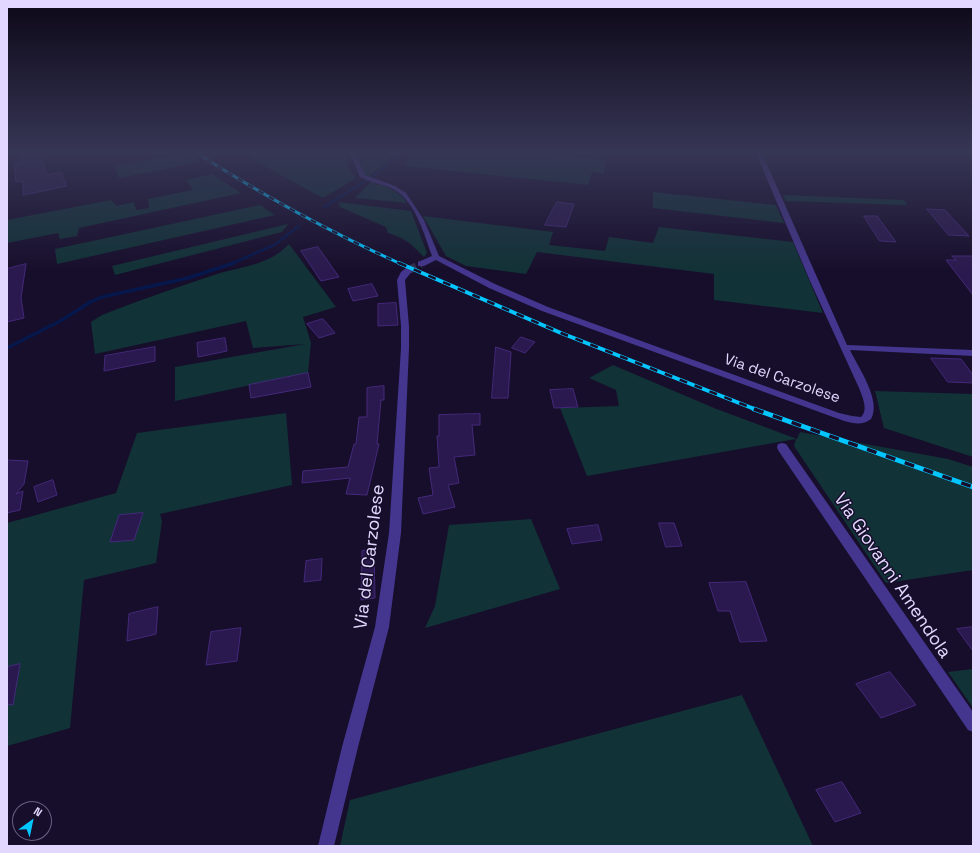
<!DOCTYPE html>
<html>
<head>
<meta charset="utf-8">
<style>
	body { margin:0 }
	#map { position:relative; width:980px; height:853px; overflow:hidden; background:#170e2b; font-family:"Space Grotesk",sans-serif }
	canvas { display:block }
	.frame { position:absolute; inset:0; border:8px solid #e2d8ff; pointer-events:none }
	.north { position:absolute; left:12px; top:801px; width:40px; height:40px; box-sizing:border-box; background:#170e2b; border:1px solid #685f80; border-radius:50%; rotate:33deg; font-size:11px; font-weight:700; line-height:16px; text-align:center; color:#e2d8ff }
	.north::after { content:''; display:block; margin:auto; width:14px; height:18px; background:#04c6ff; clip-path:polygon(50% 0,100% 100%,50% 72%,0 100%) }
</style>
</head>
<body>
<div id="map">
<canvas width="980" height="853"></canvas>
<div class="frame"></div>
<div class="north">N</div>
</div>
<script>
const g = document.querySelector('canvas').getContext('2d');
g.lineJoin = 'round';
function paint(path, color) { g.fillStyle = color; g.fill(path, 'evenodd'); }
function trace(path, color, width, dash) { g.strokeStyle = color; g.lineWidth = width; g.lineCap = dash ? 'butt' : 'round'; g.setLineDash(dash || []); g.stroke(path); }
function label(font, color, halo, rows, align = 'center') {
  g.font = font + ' "Space Grotesk",sans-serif'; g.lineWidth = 3; g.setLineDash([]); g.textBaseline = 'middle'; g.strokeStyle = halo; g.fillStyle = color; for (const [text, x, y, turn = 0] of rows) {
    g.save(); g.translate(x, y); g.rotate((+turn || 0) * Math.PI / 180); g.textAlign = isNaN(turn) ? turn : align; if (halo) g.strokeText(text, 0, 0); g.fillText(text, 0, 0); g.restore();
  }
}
paint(new Path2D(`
	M 187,153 L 201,162 L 119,178 L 114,166 Z
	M 254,153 L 345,153 L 349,169 L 356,178 L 323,198 L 266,167 L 254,159 Z
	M 357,153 L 393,153 C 391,163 375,170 368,177 L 364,173 Z
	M 410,153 L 539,153 L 607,160 L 603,174 L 592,172 L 588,185 L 404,166 Z
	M 212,174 L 241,193 L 79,228 L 77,236 L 60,239 L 58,233 L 7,243 L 7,220 L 111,200 L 117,206 L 134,202 L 136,210 L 149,208 L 148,199 L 193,190 L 186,180 Z
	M 371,182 C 386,186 398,190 407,203 L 355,198 Z
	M 653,192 L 776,205 L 784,223 L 653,208 Z
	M 783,195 L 904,200 L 907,205 L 786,201 Z
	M 338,202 L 411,211 L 427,253 L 424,257 C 410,243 407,239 388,233 L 386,227 L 340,207 Z
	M 260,205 L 275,215 L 57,264 L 55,249 Z
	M 423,216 L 553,232 L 549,245 L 605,251 L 609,237 L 653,243 L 659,227 L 793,242 L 823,313 L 714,300 L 714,274 L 537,252 L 526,274 L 466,266 L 446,256 Z
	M 288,224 L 282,232 L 115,275 L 112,266 Z
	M 289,244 L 336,307 L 303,317 L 311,343 L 308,373 L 175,401 L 175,367 L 305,344 L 253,348 L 246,321 L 95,354 L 91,322 L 102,315 C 140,300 178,287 217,274 C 244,266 269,265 289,244 Z
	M 613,365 L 714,408 L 797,439 L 800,432 L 948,459 L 973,467 L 973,570 L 886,583 L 794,446 L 796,439 L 587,476 L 560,408 L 619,406 L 616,390 L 589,378 Z
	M 875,391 L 973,394 L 973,457 L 884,428 Z
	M 286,413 L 292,485 L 160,514 L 162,521 L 156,563 L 84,580 L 70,728 L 7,746 L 7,523 L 116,493 L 137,433 Z
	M 531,519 L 560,589 L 425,628 L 435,606 L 449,525 Z
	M 973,669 L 973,708 L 948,672 Z
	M 742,695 L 813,846 L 340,846 L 350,800 Z`), '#113236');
trace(new Path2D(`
	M 324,207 L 376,174 L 400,153
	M 231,264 L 274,245 L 299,226`), '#06174c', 2.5);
trace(new Path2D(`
	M 7,348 L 62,320 L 92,301 L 102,297 L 188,278 L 234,263`), '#06174c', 3.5);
const building = new Path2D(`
	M 32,154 L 33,160 L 42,159 L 46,175 L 61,172 L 67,186 L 23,195 L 23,181 L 16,182 L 14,164 L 21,163 L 19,156 Z
	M 557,202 L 574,204 L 566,227 L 545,225 Z
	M 927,209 L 945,210 L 969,236 L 949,235 Z
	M 864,216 L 877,216 L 896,242 L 880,241 Z
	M 318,247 L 339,277 L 321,281 L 301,251 Z
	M 952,256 L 973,256 L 973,295 L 946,260 L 956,260 Z
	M 26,264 L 21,298 L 24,318 L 7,322 L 7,269 Z
	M 372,284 L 378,296 L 353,301 L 348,289 Z
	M 396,303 L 398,325 L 378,326 L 378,304 Z
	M 323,319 L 335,333 L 319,338 L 307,324 Z
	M 521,337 L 535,342 L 525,353 L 512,348 Z
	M 225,338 L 227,351 L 198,357 L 197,343 Z
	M 155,347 L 155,361 L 104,371 L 105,356 Z
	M 496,347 L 511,352 L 508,398 L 492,398 Z
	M 931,358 L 961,359 L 973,375 L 973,383 L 948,382 Z
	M 308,373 L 311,387 L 251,398 L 249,385 Z
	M 384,386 L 384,400 L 381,400 L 377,444 L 379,444 L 367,495 L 346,494 L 350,478 L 302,483 L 303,471 L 348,467 L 354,444 L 356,444 L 359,417 L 367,417 L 367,388 Z
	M 573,389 L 578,407 L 554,408 L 550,390 Z
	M 480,414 L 480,425 L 472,425 L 475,455 L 454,457 L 459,483 L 448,485 L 455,507 L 423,514 L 418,498 L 433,495 L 429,468 L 439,467 L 437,436 L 439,436 L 439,415 Z
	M 7,460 L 28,461 L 24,484 L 16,494 L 23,491 L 20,510 L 7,513 Z
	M 53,480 L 57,495 L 38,502 L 34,487 Z
	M 143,513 L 134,540 L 110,542 L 119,515 Z
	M 659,523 L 674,523 L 682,546 L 666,547 Z
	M 598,525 L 602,540 L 572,544 L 567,529 Z
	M 374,550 L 375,598 L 361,600 L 362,551 Z
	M 322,559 L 321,580 L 304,582 L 306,561 Z
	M 746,582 L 767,641 L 740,642 L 730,611 L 718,611 L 709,583 Z
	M 158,607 L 156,634 L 127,641 L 129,614 Z
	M 973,627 L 973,651 L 957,629 Z
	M 241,628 L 237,661 L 206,665 L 211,632 Z
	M 20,664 L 13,705 L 7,704 L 7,667 Z
	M 890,672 L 916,705 L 881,718 L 856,684 Z
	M 842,782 L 861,813 L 835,822 L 816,790 Z`);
paint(building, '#2a194e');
trace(building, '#44297b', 1);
trace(new Path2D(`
	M 409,270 L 421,264`), '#352c4b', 8, [8, 4]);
paint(new Path2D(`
	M 350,153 L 356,153 L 365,175 L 395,186 L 406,193 L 424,220 L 439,256 L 495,284 L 548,307 L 839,413 L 852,416 L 861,417 C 869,410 862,396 859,388 L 810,281 L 756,153 L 762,153 L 847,345 L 973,350 L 973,356 L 850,350 C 858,367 882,401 871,419 C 860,428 845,421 833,417 L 542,311 L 489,288 L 436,260 L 424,266 L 418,266 L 418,262 L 432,256 C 424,234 416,203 395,190 C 384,184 371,183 360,177 Z
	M 406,268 L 412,268 L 413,270 L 405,280 L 409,326 L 409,348 L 401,533 L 389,627 L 358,747 L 334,846 L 318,846 L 342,747 L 375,627 L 389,533 L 401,348 L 401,326 L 397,280 L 401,272 Z
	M 782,443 L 786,444 L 973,712 L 973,732 L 968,730 L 778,450 L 777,447 L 778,444 Z`), '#44368e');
const railFar2 = new Path2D(`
	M 197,153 C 262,195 330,232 401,264`);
const railFar1 = new Path2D(`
	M 399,263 L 561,333 L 757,410`);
const rail = new Path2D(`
	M 754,409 L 973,487`);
trace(railFar2, '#04c6ff', 3);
trace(railFar1, '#04c6ff', 4);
trace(rail, '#04c6ff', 5);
trace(railFar2, '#170e2b', 2, [6]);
trace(railFar1, '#170e2b', 2.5, [8]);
trace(rail, '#170e2b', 3.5, [10]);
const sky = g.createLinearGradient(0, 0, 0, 272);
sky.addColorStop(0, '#0d0818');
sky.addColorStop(0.56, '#363655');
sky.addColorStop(1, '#36365500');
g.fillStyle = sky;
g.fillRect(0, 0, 980, 272);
label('15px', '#e2d8ff', '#170e2b', [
	["Via del Carzolese",782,379,19]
]);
label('18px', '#e2d8ff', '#170e2b', [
	["Via del Carzolese",370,557,-83],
	["Via Giovanni Amendola",892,576,56]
]);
</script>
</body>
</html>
